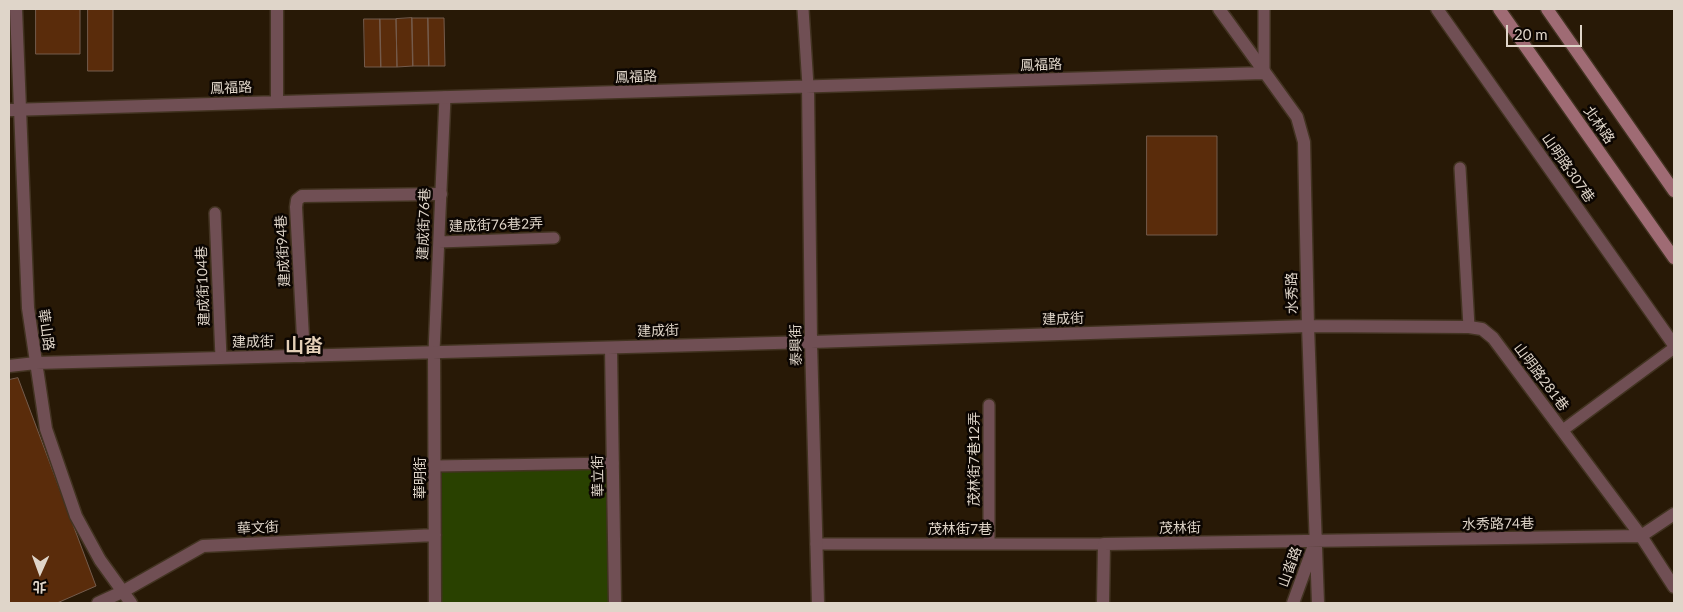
<!DOCTYPE html>
<html>
<head>
<meta charset="utf-8">
<style>
	body { margin:0 }
	#map { position:relative; width:1683px; height:612px; overflow:hidden; background:#281906; font-family:Lato,"Noto Sans TC",sans-serif }
	canvas { display:block }
	.frame { position:absolute; inset:0; border:10px solid #dfd5c9; pointer-events:none }
	.north { position:absolute; left:15px; top:547px; width:50px; height:50px; -webkit-text-stroke:4px #0c0602; paint-order:stroke; rotate:182deg; font-size:14px; font-weight:700; line-height:20px; text-align:center; color:#dfd5c9 }
	.north::after { content:''; display:block; margin:auto; width:18px; height:22px; background:#dfd5c9; clip-path:polygon(50% 0,100% 100%,50% 72%,0 100%) }
	.scale { position:absolute; left:1506px; top:25px; width:76px; height:22px; box-sizing:border-box; border:2px solid #dfd5c9; border-top:0; padding-left:6px; font-size:15px; line-height:18px; white-space:nowrap; color:#dfd5c9; -webkit-text-stroke:4px #0c0602; paint-order:stroke }
</style>
</head>
<body>
<div id="map">
<canvas width="1683" height="612"></canvas>
<div class="frame"></div>
<div class="north">北</div>
<div class="scale">20 m</div>
</div>
<script>
const g = document.querySelector('canvas').getContext('2d');
g.lineJoin = 'round';
function paint(path, color) { g.fillStyle = color; g.fill(path, 'evenodd'); }
function trace(path, color, width, dash) { g.strokeStyle = color; g.lineWidth = width; g.lineCap = dash ? 'butt' : 'round'; g.setLineDash(dash || []); g.stroke(path); }
function label(font, color, halo, rows, align = 'center') {
  g.font = font + ' Lato,"Noto Sans TC",sans-serif'; g.lineWidth = 5; g.setLineDash([]); g.textBaseline = 'middle'; g.strokeStyle = halo; g.fillStyle = color; for (const [text, x, y, turn = 0] of rows) {
    g.save(); g.translate(x, y); g.rotate((+turn || 0) * Math.PI / 180); g.textAlign = isNaN(turn) ? turn : align; if (halo) g.strokeText(text, 0, 0); g.fillText(text, 0, 0); g.restore();
  }
}
paint(new Path2D(`
	M 609,468 L 610,603 L 440,603 L 439,470 Z`), '#294100');
const building = new Path2D(`
	M 36,9 L 80,9 L 80,54 L 36,54 Z
	M 88,9 L 113,9 L 113,71 L 88,71 Z
	M 412,18 L 413,66 L 397,67 L 396,19 Z
	M 412,18 L 428,18 L 429,66 L 413,66 Z
	M 428,18 L 444,18 L 445,66 L 429,66 Z
	M 364,19 L 380,19 L 381,67 L 365,67 Z
	M 380,19 L 396,19 L 397,67 L 381,67 Z
	M 1147,136 L 1217,136 L 1217,235 L 1147,235 Z
	M 18,378 L 96,586 L 57,603 L 9,603 L 9,380 Z`);
paint(building, '#5a2c0b');
trace(building, '#755c4d', 1);
const lane = new Path2D(`
	M 803,9 L 808,86
	M 1264,73 L 1264,9
	M 1460,168 L 1469,327
	M 215,213 L 221,358
	M 439,242 L 554,238
	M 434,352 L 445,97
	M 1563,430 L 1674,348
	M 435,466 L 613,463
	M 816,544 L 1104,544
	M 989,544 L 989,405`);
const street = new Path2D(`
	M 16,9 L 28,308 L 46,429 L 76,516 L 100,560 L 131,603
	M 277,9 L 277,102
	M 1219,9 L 1297,117 L 1304,142 L 1308,326 L 1318,603
	M 1437,9 L 1674,345
	M 808,86 L 811,342 L 818,603
	M 9,110 L 1264,73
	M 611,348 L 615,603
	M 434,352 L 435,603
	M 304,356 L 296,207 L 297,200 L 302,196 L 441,194
	M 9,366 L 36,363 L 811,342 L 1308,326 L 1469,327 L 1482,329 L 1493,338 L 1641,536 L 1674,587
	M 98,603 L 122,592 L 203,546 L 435,535
	M 1103,603 L 1104,544 L 1641,536 L 1674,514
	M 1293,603 L 1313,548`);
const secondary = new Path2D(`
	M 1499,9 L 1674,258
	M 1547,9 L 1674,191`);
trace(lane, '#423321', 14);
trace(street, '#423321', 15);
trace(secondary, '#423321', 15);
trace(lane, '#704f54', 11);
trace(street, '#704f54', 12);
trace(secondary, '#9f6b74', 12);
label('14px', '#dfd5c9', '#0c0602', [
	["鳳福路",1041,65,-2],
	["鳳福路",636,77,-2],
	["鳳福路",231,88,-2],
	["北林路",1599,125,55],
	["山明路307巷",1568,168,55],
	["建成街76巷",424,224,-88],
	["建成街76巷2弄",496,225,-2],
	["建成街94巷",283,251,-93],
	["建成街104巷",203,286,-92],
	["水秀路",1292,293,-91],
	["建成街",1063,319,-2],
	["華山路",46,330,82],
	["建成街",658,331,-2],
	["建成街",253,342,-1],
	["泰興街",796,345,-91],
	["山明路281巷",1541,377,53],
	["茂林街7巷12弄",974,459,-90],
	["華立街",598,476,-91],
	["華明街",420,478,-90],
	["水秀路74巷",1498,524,-1],
	["華文街",258,528,-3],
	["茂林街",1180,528,-1],
	["茂林街7巷",960,529],
	["山畓路",1290,567,-70]
]);
label('bold 19px', '#e3cfb7', '#0c0602', [
	["山畓",304,346]
]);
</script>
</body>
</html>
